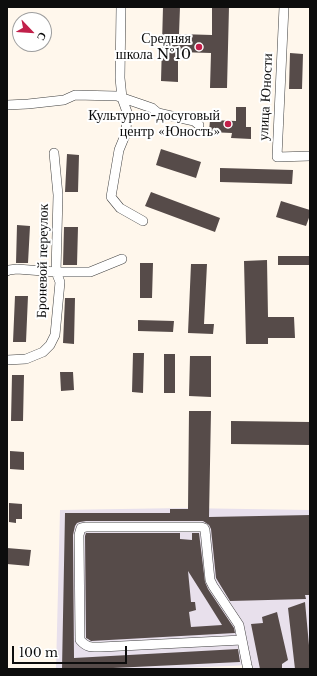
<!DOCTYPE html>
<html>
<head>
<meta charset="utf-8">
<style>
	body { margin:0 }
	#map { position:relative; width:317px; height:676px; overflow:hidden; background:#fff7ec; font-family:"Libre Baskerville",serif }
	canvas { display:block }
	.frame { position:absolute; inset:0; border:8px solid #0d0d0d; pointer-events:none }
	.north { position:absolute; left:12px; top:12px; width:40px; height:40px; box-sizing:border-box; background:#fff; border:1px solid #9e9e9e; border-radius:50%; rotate:115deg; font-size:11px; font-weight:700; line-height:16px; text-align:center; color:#0d0d0d }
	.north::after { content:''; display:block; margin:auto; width:14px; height:18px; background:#c1204a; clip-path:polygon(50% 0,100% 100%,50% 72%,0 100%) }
	.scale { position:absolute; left:12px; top:646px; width:115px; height:18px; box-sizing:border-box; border:2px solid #0d0d0d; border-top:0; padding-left:5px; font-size:12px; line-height:14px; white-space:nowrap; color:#0d0d0d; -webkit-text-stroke:3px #fff; paint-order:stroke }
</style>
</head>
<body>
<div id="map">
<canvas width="317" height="676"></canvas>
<div class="frame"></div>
<div class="north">С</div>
<div class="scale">100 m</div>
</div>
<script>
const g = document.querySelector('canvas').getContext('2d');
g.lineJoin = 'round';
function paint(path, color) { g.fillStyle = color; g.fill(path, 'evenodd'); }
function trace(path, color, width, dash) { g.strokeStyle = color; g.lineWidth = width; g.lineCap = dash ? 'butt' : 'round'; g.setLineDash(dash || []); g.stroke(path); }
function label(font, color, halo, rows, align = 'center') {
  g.font = font + ' "Libre Baskerville",serif'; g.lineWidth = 4; g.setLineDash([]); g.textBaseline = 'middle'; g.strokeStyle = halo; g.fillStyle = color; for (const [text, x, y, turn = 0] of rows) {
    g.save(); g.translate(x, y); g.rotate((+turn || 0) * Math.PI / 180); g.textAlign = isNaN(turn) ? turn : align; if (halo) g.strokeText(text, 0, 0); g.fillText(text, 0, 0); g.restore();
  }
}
paint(new Path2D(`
	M 183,508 L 310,510 L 310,669 L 254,669 L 252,665 L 159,669 L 56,669 L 60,510 Z`), '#e8e0ec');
paint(new Path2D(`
	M 163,7 L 180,7 L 179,34 L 212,35 L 212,7 L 229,7 L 227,88 L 210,88 L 211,53 L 178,52 L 178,82 L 161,81 Z
	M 290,53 L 303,54 L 302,89 L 289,89 Z
	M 236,107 L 246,107 L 246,127 L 251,127 L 251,139 L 231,138 L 232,133 L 209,132 L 210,120 L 236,121 Z
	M 161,149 L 201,162 L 196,178 L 156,165 Z
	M 67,154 L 79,155 L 78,192 L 65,192 Z
	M 220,168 L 293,170 L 292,184 L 220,182 Z
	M 151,192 L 220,218 L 215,232 L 145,206 Z
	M 281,201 L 310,210 L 310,215 L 306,226 L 276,217 Z
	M 17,225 L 30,226 L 28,263 L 16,263 Z
	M 64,227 L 78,227 L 77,265 L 63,265 Z
	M 278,256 L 310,256 L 310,265 L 278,265 Z
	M 267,260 L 268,317 L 294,317 L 295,338 L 268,338 L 268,344 L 246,344 L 244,261 Z
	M 140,263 L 153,263 L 152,298 L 140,298 Z
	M 191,264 L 207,264 L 204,324 L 214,324 L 213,334 L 188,333 Z
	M 15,296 L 28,296 L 26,342 L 13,342 Z
	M 65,298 L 75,298 L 74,344 L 63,343 Z
	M 138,320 L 174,321 L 173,332 L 138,331 Z
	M 133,353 L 144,353 L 143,393 L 132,392 Z
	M 164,354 L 175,354 L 175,393 L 164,393 Z
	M 190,356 L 211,356 L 211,397 L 189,396 Z
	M 60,372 L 73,372 L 74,390 L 61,391 Z
	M 12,375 L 24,375 L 23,421 L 11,421 Z
	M 189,411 L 211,411 L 209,517 L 310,515 L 310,595 L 305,595 L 306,599 L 230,601 L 216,578 L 211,529 L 209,525 L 203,521 L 86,521 L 80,522 L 77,523 L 75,526 L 73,535 L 74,658 L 238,649 L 240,662 L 92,669 L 62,669 L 65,513 L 170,513 L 170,509 L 188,509 Z
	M 231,421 L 310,422 L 310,445 L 231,444 Z
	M 10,451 L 24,452 L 24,470 L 10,469 Z
	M 9,503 L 22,504 L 22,519 L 16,519 L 16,523 L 9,522 Z
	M 86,533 L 180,533 L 180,539 L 192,540 L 192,533 L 199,533 L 205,582 L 208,589 L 234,628 L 235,633 L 91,641 L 88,639 L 86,638 L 85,536 ZM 188,571 L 207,601 L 222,625 L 191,627 L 189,612 L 196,610 L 195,602 L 191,602 Z
	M 7,548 L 31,550 L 29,566 L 7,564 Z
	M 305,602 L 310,656 L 310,669 L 295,669 L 288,608 Z
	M 277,612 L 288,660 L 282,664 L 282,669 L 260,669 L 251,624 L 263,623 L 262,617 Z`), '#564b49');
const minor = new Path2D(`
	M 121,7 L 120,78 L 122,98 L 127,112 L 126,133 L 119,150 L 111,197 L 120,208 L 143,221
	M 284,7 L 277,157 L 310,156
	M 7,105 L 28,104 L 64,100 L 75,95 L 117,96 L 152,108 L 158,113 L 194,121 L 199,125
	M 7,271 L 9,270 L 17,269 L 56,272 L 90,272 L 122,259
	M 7,360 L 26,359 L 43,352 L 50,345 L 55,335 L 60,282 L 56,272 L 58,195 L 54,153
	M 242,640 L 101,647 C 91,647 87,648 80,640 L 79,535 L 81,528 L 86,527 L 201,527 L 204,528 L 205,530 L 210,580 L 213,586 L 239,625 L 247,665 L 248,669`);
trace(minor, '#404040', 10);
trace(minor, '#fff', 9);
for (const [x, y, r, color] of [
	[199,47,4,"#c1204a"],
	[228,124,4,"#c1204a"]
]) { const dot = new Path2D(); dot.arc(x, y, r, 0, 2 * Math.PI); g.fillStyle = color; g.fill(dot); trace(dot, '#fff', 1.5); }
label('14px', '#0d0d0d', '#fff', [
	["Средняя",191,39],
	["школа №10",191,55],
	["Культурно-досуговый",220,116],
	["центр «Юность»",220,132]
], 'right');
label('14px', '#0d0d0d', '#fff', [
	["улица Юности",266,97,-87],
	["Броневой переулок",43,261,-89]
]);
</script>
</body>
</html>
